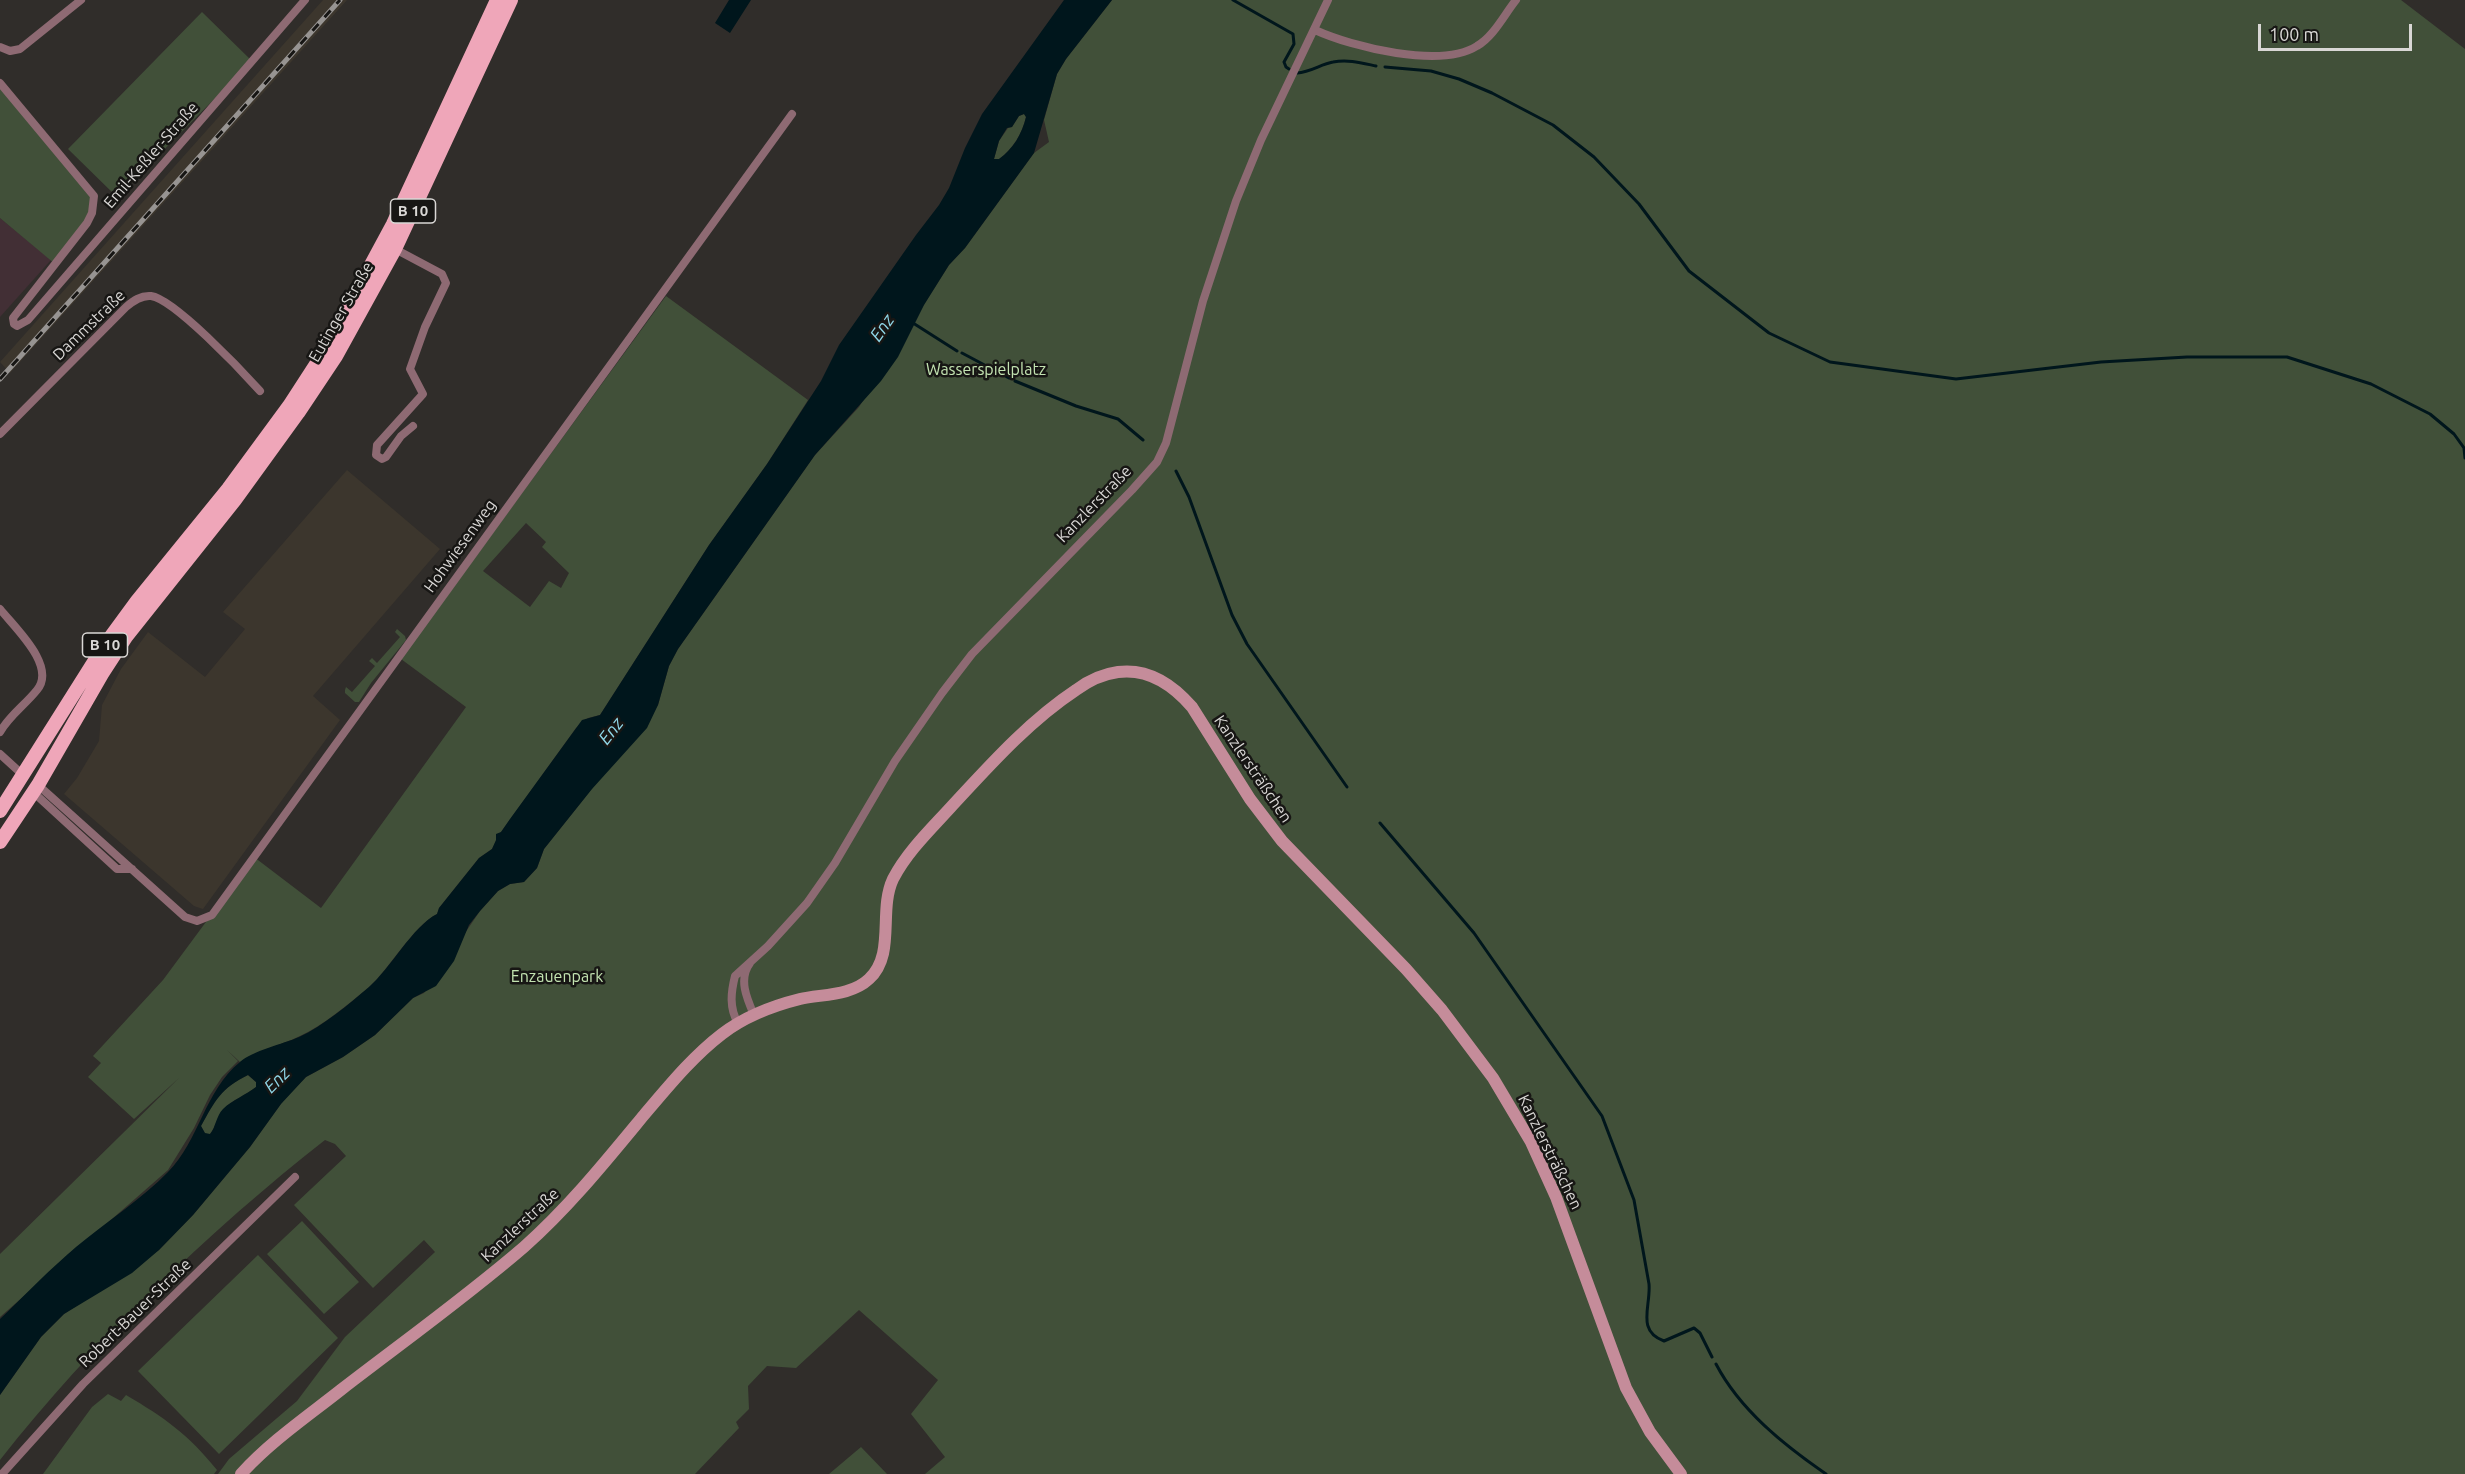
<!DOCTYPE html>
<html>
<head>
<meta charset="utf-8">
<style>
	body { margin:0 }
	#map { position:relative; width:2465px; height:1474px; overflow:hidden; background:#302d2a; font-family:Ubuntu,sans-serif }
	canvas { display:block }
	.scale { position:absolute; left:2258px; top:24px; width:154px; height:27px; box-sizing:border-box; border:3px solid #d9d7d5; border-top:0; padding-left:8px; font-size:18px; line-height:21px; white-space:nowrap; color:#d9d7d5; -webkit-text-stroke:4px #171614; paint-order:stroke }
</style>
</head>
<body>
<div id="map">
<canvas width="2465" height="1474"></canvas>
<div class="scale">100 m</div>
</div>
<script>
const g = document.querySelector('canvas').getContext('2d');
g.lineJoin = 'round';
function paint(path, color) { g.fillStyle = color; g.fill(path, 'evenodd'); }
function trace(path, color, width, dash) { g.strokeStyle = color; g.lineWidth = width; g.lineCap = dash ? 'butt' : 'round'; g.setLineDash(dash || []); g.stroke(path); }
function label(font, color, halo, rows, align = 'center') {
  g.font = font + ' Ubuntu,sans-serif'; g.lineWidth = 5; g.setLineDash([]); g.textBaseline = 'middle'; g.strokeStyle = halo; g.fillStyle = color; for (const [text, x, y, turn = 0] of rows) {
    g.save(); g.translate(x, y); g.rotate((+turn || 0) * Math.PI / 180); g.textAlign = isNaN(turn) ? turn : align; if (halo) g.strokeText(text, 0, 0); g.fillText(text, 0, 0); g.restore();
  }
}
paint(new Path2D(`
	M 0,218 L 51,260 L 0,317 Z`), '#422f35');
paint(new Path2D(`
	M 323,0 L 347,0 L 10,373 L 0,362 Z
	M 347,470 L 440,549 L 313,696 L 340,720 L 203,909 L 194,906 L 64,794 L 77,778 L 99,741 L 102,705 L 121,669 L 148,632 L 205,677 L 245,629 L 223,612 Z`), '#3c362d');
paint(new Path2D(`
	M 1112,0 L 2401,0 L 2465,49 L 2465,1474 L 925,1474 L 945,1457 L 911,1414 L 938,1380 L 859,1310 L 796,1368 L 767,1366 L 748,1386 L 749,1409 L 736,1422 L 739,1428 L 695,1474 L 218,1474 L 229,1459 L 297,1401 L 345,1337 L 435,1252 L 424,1240 L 373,1288 L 294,1205 L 346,1156 L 335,1144 L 325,1140 C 209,1231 91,1344 0,1460 L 0,1395 L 41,1337 L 64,1314 L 159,1250 L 193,1215 L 250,1147 L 283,1101 L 306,1077 L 343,1057 L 375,1035 L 413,998 L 424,993 L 480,911 L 498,891 L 510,884 L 524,882 L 537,868 L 544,849 L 658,705 L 669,666 L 678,649 L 815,455 L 859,407 L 949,265 L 965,248 L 1034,153 L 1049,142 L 1044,120 L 1057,74 L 1066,59 Z
	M 202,12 L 252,61 L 117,197 L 68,149 Z
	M 0,86 L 94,196 L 92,213 L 55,264 L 0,218 Z
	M 1024,114 L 1026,117 C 1022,134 1013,149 998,160 L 994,159 L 999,141 L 1008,128 L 1012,127 L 1019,116 Z
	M 666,296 L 808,400 L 767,464 L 709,545 L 600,715 L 588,718 L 576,728 L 501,832 L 492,849 L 479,858 L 439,908 L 437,914 C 413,926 389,970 368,988 C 347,1005 324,1025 300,1036 C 280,1046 258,1050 240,1062 L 227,1050 L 238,1061 L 222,1077 L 210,1095 L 194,1128 L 168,1170 L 0,1317 L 0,1254 L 179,1078 L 134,1119 L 88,1077 L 101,1063 L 93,1056 L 163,980 L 254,857 L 321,908 L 466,707 L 401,659 ZM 526,523 L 546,542 L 542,547 L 569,573 L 561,588 L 549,581 L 530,607 L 483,571 Z
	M 397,629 L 405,636 L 406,640 L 371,683 L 359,702 L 355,702 L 345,693 L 345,690 L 346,687 L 352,692 L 375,666 L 369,661 L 372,658 L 377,663 L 400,637 L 395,632 Z
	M 248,1075 L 256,1082 L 256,1087 C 247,1095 231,1100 224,1109 C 217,1117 216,1127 210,1134 L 205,1134 L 201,1126 C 215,1100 221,1088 248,1075 Z
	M 302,1221 L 359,1282 L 324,1314 L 267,1254 Z
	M 258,1255 L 338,1338 L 219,1454 L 138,1371 Z
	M 108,1394 L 121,1401 L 126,1395 C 165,1418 188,1434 217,1470 L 214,1474 L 43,1474 L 92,1407 Z
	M 861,1447 L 887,1474 L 829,1474 Z`), '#415039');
paint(new Path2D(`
	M 729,0 L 751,0 L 730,33 L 715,23 Z
	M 1064,0 L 1112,0 L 1066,59 L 1057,74 L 1034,153 L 965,248 L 949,265 L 924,305 L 898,357 L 881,381 L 815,455 L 678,649 L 669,666 L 658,705 L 647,728 L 592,789 L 544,849 L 537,868 L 524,882 L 510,884 L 498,891 L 480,911 L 469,925 L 454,961 L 436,986 L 413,998 L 375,1035 L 343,1057 L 306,1077 L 281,1104 L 250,1147 L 193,1215 L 159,1250 L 132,1273 L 64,1314 L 41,1337 L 0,1395 L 0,1319 C 25,1295 50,1269 76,1247 C 105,1223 143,1198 168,1172 C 199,1141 205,1090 240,1062 C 252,1051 283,1044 299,1037 C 323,1026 349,1004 369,987 C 390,969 413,926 437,914 L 439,908 L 479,858 L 492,849 L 496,840 L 496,834 L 501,832 L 510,819 L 582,720 L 600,715 L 709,545 L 767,464 L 821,381 L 839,345 L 916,235 L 939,205 L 949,188 L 965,148 L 982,114 ZM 1024,114 L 1026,117 C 1022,134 1013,149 999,159 L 994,159 L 999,141 L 1007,128 L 1012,127 L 1019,116 ZM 248,1075 L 256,1082 L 256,1087 C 246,1095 232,1100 223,1109 C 216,1116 216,1127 210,1134 L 205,1133 L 201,1126 C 215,1101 221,1088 248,1075 Z`), '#00161c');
trace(new Path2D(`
	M 1233,0 L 1293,34 L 1294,44 L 1284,62 L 1286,67 L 1289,69
	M 1385,67 L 1431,71 L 1459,79 L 1492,93 L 1553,125 L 1594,157 L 1639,204 L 1689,271 L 1769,333 L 1830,362 L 1956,379 L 2101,362 L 2187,357 L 2287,357 L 2371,384 L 2430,414 L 2454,434 L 2464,448 L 2465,458
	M 1297,73 C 1311,72 1321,64 1333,62 C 1348,59 1362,63 1376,66
	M 913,323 L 957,351
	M 962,353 L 1009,378
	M 1015,381 L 1076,406 L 1118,419 L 1143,440
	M 1176,471 L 1189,497 L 1232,615 L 1247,644 L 1347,787
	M 1380,823 L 1474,933 L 1602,1116 L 1634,1200 L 1649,1284 C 1651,1306 1636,1331 1664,1341 L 1694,1328 L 1700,1333 L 1712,1357
	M 1716,1364 C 1740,1410 1784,1445 1826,1474`), '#00161c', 3);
trace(new Path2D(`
	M 1315,30 C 1352,47 1441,69 1477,46 C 1494,36 1504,15 1516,0
	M 0,47 L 10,51 L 20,49 L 81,0
	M 0,83 L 94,196 L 92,213 L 87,223 L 13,318 L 14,324 L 17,326 L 28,320 L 305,0
	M 395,249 L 442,274 L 446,283 L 425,327 L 410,369 L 423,394 L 377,445 L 376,455 L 382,459 L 386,457 L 401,436 L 413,426
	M 0,434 L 126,307 C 133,301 141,295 151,296 C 174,299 242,371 260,391
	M 0,609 C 15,628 57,666 37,690 C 25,705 9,716 0,732
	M 0,754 L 23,775
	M 38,785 L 185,917 L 197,921 L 212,915 L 792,114
	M 33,792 L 117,869 L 132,869
	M 750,963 C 738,979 747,999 754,1015
	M 738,1023 C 729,1008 731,992 735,976 L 768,946 L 807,903 L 835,863 L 895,761 L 942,693 L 972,654 L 1132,490 L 1157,462 L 1166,443 L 1203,301 L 1236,201 L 1261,140 L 1328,0
	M 2,1474 L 83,1384 L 295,1177`), '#8e6a73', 8);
trace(new Path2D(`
	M 241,1474 C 271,1441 308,1416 342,1389 C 403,1342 466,1297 524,1247 C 569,1207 606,1161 644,1115 C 668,1087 692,1057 722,1034 C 744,1017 772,1006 800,999 C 822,994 851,996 869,979 C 896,954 878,911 893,879 C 907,852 930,830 951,807 C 989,766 1029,721 1076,690 C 1088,681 1103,674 1118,672 C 1149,668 1173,685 1192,707 L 1250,799 L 1282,841 L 1406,969 L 1442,1010 L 1493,1078 L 1531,1142 L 1556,1197 L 1626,1388 L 1650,1432 L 1681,1474`), '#c58c9a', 12);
trace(new Path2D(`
	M 0,811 L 104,646 L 137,601 L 228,489 L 289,406 L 324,352 L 393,224 L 497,0
	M 0,842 L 38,785 L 102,674 L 126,637 L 235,500 L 298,413 L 336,356 L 395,249 L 511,0`), '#efa6b9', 14);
const rail = new Path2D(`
	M 0,379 L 340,0`);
trace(rail, '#979492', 5);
trace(rail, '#171614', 3, [9]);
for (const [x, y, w] of [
	[413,211,45],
	[105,645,45]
]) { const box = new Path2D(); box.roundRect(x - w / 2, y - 12, w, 24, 4.5); g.fillStyle = '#171614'; g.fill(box); trace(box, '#d9d7d5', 1.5); }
label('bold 15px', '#d9d7d5', null, [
	["B 10",413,211],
	["B 10",105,645]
]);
label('16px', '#d9d7d5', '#171614', [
	["Emil-Keßler-Straße",151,155,-49],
	["Eutinger Straße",341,312,-60],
	["Dammstraße",89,325,-44],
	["Kanzlerstraße",1094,504,-46],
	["Hohwiesenweg",460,546,-54],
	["Kanzlersträßchen",1253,769,56],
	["Kanzlersträßchen",1550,1152,64],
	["Kanzlerstraße",520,1225,-43],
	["Robert-Bauer-Straße",135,1313,-44]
]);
label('16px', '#c3e3b1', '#171614', [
	["Wasserspielplatz",986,370],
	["Enzauenpark",557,977]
]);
label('italic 18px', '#8fd6e7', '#171614', [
	["Enz",882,328,-55],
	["Enz",611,731,-52],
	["Enz",277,1080,-45]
]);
</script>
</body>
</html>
